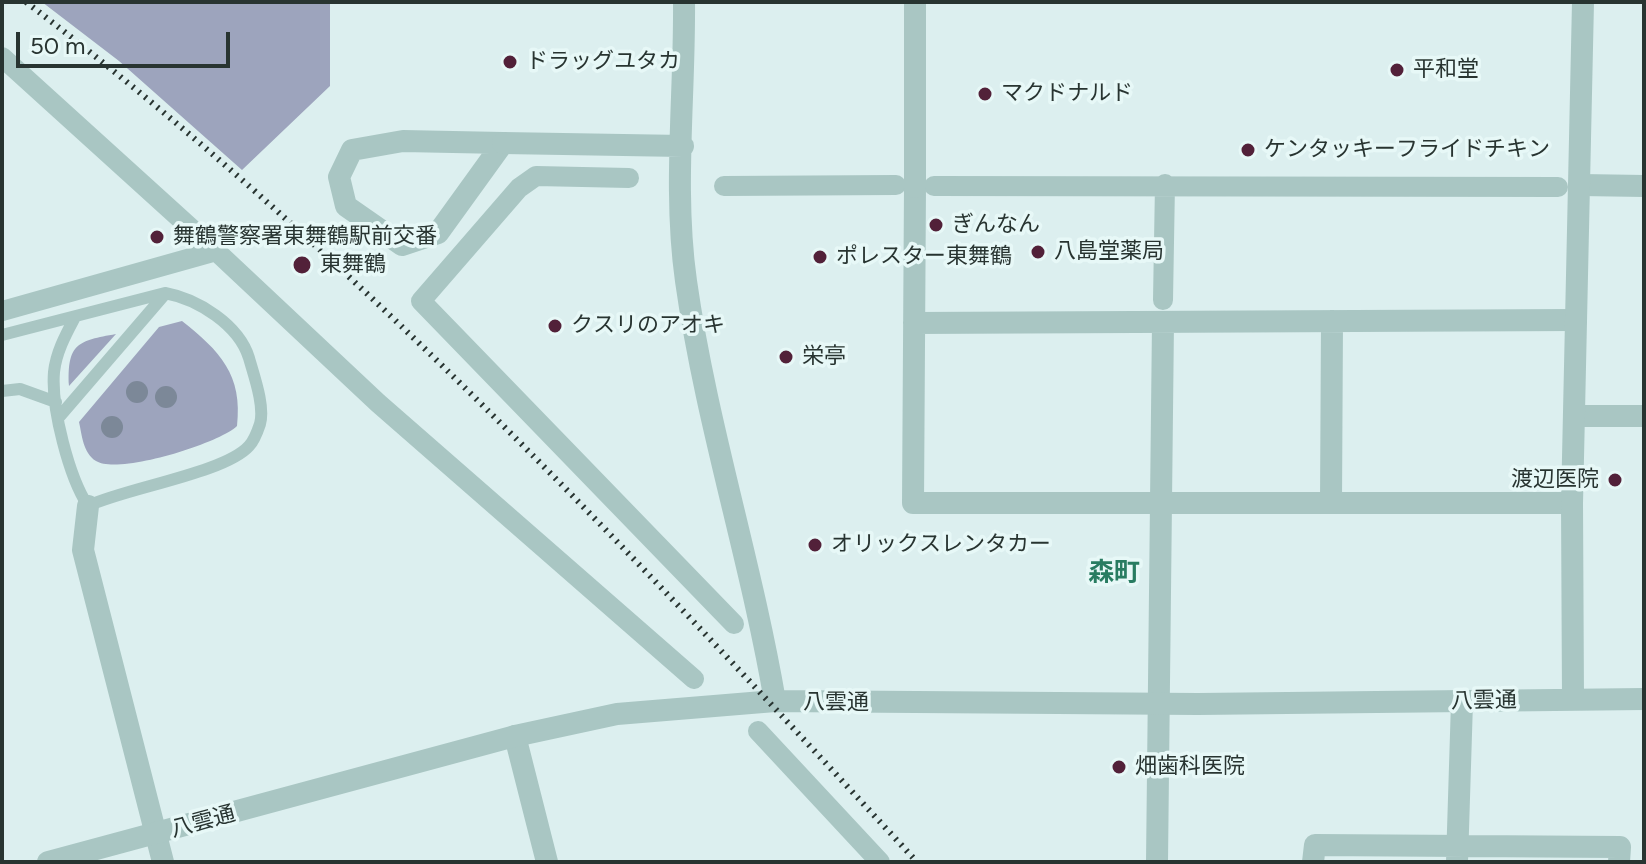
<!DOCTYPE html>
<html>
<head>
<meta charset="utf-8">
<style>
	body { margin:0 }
	#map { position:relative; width:1646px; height:864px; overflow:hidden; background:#dcefef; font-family:Figtree,sans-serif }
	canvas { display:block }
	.frame { position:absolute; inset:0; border:4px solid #283431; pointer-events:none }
	.scale { position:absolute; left:16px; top:32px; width:214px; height:36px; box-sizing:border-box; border:4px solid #283431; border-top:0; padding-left:10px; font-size:24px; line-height:28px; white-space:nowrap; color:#283431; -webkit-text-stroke:6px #e7f8f7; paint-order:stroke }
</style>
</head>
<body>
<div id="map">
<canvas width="1646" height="864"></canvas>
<div class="frame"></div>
<div class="scale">50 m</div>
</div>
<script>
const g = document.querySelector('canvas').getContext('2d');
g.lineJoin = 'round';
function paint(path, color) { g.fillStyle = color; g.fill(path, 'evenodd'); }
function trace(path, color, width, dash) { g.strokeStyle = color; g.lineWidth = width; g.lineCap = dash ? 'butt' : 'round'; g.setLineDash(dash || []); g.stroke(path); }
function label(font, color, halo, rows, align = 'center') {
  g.font = font + ' Figtree,"Noto Sans JP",sans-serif'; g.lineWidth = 7; g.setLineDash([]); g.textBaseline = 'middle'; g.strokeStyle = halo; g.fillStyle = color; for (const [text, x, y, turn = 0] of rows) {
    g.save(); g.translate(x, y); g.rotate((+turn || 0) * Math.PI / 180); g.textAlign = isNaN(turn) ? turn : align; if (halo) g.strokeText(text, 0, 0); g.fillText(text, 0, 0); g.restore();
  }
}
paint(new Path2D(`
	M 42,2 L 330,2 L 330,86 L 242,170 L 119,61 Z
	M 182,321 C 220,351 243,375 237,426 C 218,444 118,475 96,461 C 83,453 82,435 79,422 L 159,327 Z
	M 116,334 L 69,386 C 67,343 78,341 116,334 Z`), '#9da4bd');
trace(new Path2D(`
	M 2,335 L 165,293 C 198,299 239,325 249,358 C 254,376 265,406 260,424 C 258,430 253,442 249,446 C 225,473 126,488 88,506 C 69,477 51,408 54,372 C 56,353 65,336 74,319
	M 2,391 L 20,389 L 56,402
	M 60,416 L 165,294`), '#a9c6c3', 12);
trace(new Path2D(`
	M 2,57 L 216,251
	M 629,178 L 536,176 L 519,188 L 421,301 L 734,624
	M 724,186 L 896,185
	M 934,186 L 1558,187
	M 1163,300 L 1165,184
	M 2,311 L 216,251 L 378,403 L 694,679
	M 758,731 L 880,862`), '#a9c6c3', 20);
trace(new Path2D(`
	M 403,141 L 503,143 L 438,233 L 402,245 L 346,206 L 339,177 L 352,150 Z
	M 1581,185 L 1644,186
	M 915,187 L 913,503 L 1572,503
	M 914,323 L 1576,320
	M 1574,416 L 1644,416
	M 1331,503 L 1332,321
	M 88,506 L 83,550 L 163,862
	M 515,736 L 547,862
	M 1157,862 L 1163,322
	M 1313,862 L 1315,845 L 1620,847 L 1619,862
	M 1457,862 L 1462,702`), '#a9c6c3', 22);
trace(new Path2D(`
	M 684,2 C 685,94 673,190 686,281 C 706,423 751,560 775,701
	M 503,143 L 683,146
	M 915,187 L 915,2
	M 1573,699 L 1572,503 L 1583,2
	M 48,862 L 515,736 L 617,714 L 775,701 L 1198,704 L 1644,699`), '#a9c6c3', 22);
trace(new Path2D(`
	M 26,2 C 355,254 637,558 917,862`), '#283431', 6, [2, 6]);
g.fillStyle = '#7c8898';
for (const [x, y] of [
	[137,392],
	[166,397],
	[112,427]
]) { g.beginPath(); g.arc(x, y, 11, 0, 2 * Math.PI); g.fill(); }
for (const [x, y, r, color] of [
	[510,62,8,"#522139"],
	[1397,70,8,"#522139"],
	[985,94,8,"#522139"],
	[1248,150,8,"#522139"],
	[936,225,8,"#522139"],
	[157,237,8,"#522139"],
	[1038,252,8,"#522139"],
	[820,257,8,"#522139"],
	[302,265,10,"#522139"],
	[555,326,8,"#522139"],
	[786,357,8,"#522139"],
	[1615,480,8,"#522139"],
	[815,545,8,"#522139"],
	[1119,767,8,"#522139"]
]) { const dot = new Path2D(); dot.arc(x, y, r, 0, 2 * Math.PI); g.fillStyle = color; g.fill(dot); trace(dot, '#e7f8f7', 3); }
label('22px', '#283431', '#e7f8f7', [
	["ドラッグユタカ",526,62],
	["平和堂",1413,70],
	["マクドナルド",1001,94],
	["ケンタッキーフライドチキン",1264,150],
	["ぎんなん",952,225],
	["舞鶴警察署東舞鶴駅前交番",173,237],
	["八島堂薬局",1054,252],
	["ポレスター東舞鶴",836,257],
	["東舞鶴",320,265],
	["クスリのアオキ",571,326],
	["栄亭",802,357],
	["渡辺医院",1599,480,"right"],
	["オリックスレンタカー",831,545],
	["畑歯科医院",1135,767]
], 'left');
label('22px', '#283431', '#e7f8f7', [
	["八雲通",1484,701,-1],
	["八雲通",836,703],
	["八雲通",203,822,-15]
]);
label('bold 26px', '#287c61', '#e7f8f7', [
	["森町",1114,573]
]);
</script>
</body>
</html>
